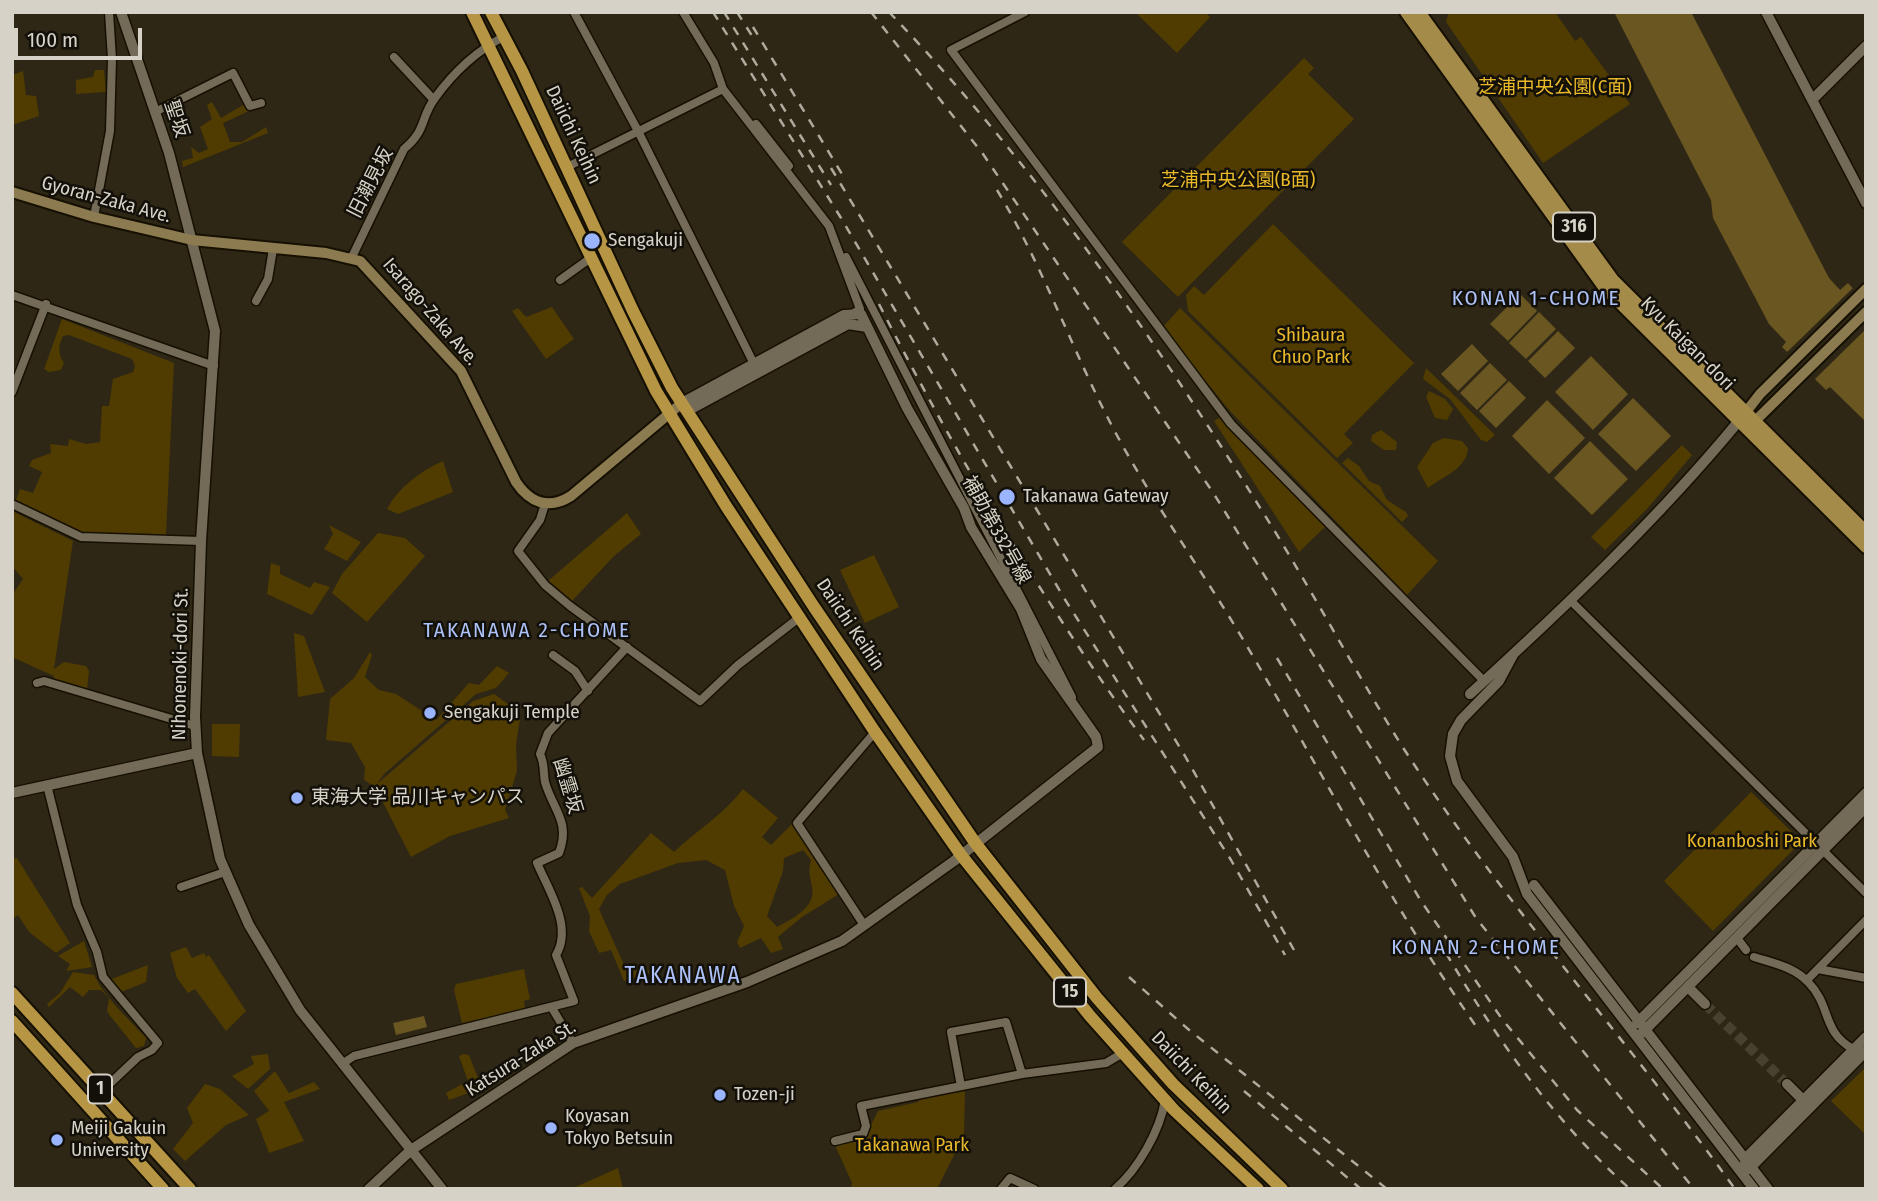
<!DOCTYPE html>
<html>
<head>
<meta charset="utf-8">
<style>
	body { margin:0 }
	#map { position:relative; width:1878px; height:1201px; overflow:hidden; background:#2e2715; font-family:"Fira Sans Condensed",sans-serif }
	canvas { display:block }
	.frame { position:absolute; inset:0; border:14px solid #d7d2c7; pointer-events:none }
	.scale { position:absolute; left:14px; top:28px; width:128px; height:32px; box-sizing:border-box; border:4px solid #d7d2c7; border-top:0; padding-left:9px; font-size:21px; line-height:24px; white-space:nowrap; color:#d7d2c7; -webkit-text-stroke:5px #131009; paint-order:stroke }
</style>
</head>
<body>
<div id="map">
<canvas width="1878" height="1201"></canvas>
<div class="frame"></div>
<div class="scale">100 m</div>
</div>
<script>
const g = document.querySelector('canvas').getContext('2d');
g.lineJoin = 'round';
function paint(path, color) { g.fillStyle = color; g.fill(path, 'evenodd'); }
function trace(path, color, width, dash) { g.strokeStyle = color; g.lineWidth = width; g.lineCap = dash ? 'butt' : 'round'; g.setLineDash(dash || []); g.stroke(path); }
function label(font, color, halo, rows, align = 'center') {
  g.font = font + ' "Fira Sans Condensed","Noto Sans JP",sans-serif'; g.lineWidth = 5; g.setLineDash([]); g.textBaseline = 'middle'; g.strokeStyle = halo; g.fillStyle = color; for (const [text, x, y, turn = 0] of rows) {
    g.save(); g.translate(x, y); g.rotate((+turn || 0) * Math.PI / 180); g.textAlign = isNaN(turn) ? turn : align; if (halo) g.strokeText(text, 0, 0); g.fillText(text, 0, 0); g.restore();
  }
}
paint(new Path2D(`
	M 1135,12 L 1205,12 L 1210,17 L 1177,53 Z
	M 1449,12 L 1555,12 L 1575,41 L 1581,37 L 1630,104 L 1543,163 L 1446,22 Z
	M 1304,58 L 1314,68 L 1308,74 L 1354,119 L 1178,297 L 1122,242 Z
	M 95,70 L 104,70 L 106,92 L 76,94 L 76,80 L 93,77 Z
	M 23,71 L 26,95 L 36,96 L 39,116 L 12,125 L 12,75 Z
	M 241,96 L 249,111 L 223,123 L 230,142 L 242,142 L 266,127 L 268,133 L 183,167 L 182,161 L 193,158 L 191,147 L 199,153 L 208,149 L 200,127 L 212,119 L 207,105 L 212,102 L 221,118 L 243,105 Z
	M 1273,224 L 1414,363 L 1344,434 L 1353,443 L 1337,458 L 1188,311 L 1186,295 L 1194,286 L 1204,295 Z
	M 552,307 L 574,339 L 546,359 L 512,311 L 518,308 L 526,317 Z
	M 1180,308 L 1438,561 L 1407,595 L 1230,411 L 1162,328 Z
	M 62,319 L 174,363 L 166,535 L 82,535 L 15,503 L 20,489 L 33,493 L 42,472 L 29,466 L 32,460 L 51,453 L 50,444 L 68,446 L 69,439 L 86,444 L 100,442 L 102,406 L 109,406 L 113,379 L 133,372 L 135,366 L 132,359 L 69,335 L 63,336 C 58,346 58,354 64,363 L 61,370 L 49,372 L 44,369 Z
	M 1426,368 L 1495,435 L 1487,442 L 1481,440 L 1450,399 L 1423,379 Z
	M 1429,391 L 1445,399 L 1453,409 L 1447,420 L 1435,418 L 1426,397 Z
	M 1219,418 L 1325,527 L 1299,552 L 1214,421 Z
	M 1381,430 L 1397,442 L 1396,450 L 1384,450 L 1371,441 L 1372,435 Z
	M 1444,438 L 1462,441 L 1468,448 C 1467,469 1442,477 1428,488 L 1417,467 L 1433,443 Z
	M 1682,445 L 1692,455 L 1647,509 L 1605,550 L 1591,537 Z
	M 1348,458 L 1359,466 L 1369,481 L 1380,486 L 1387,500 L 1406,512 L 1408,516 L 1402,522 L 1342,463 Z
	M 443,461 L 453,492 L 398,514 L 387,509 C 399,487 419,472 443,461 Z
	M 12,511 L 73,541 L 54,669 L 64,662 L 86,666 L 89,671 L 87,690 L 53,681 L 54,676 L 12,657 L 12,595 L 23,579 L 12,566 Z
	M 627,513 L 641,534 L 614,556 L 572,601 L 548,581 Z
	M 329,525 L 361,542 L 347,561 L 324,549 L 333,534 Z
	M 378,533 L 405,538 L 425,556 L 367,622 L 332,593 L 342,574 Z
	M 874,555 L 899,607 L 865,623 L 840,570 Z
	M 271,563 L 280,566 L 280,574 L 310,588 L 314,582 L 330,587 L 312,615 L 267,594 Z
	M 294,633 L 304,636 L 325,692 L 298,697 Z
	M 370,652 L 372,655 L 365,677 L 379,690 L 396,694 L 436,720 L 469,683 L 479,685 L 497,666 L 509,673 L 496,688 L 476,694 L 384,774 L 377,784 L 473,701 L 494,694 L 512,707 L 520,719 L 516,744 L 517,771 L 505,810 L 509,818 L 450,836 L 411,857 L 375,787 L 364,780 L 365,767 L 351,743 L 326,740 L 330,699 L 354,678 Z
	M 212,724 L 240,724 L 239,757 L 212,756 Z
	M 743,789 L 778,818 L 762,837 L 771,845 L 793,823 L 839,894 L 802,917 L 778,937 L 783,949 L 771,953 L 761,938 L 740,948 L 737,942 L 744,926 L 734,906 L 725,870 L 706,860 L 678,863 L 620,884 L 607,895 L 599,909 L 625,967 L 632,964 L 642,970 L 655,971 L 624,981 L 611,950 L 599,953 L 589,931 L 590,916 L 579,888 L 582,887 L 592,898 L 651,833 L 674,852 C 696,831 724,814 743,789 ZM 803,850 L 811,860 C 808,872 810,875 812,887 C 816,908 793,918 777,927 L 767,916 L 783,871 L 784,858 Z
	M 1751,792 L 1800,840 L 1799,844 L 1713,931 L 1664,881 Z
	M 17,858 L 70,943 L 56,953 L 29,932 L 18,915 L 12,919 L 12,859 Z
	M 84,941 L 92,967 L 66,971 L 70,964 L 58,956 Z
	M 186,947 L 192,958 L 204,953 L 206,957 L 209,955 L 246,1011 L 226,1031 L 195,989 L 188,993 L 177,978 L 170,953 Z
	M 148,965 L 146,982 L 121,992 L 109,980 Z
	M 524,969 L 530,999 L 524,1001 L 525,1009 L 462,1023 L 454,990 L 456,984 Z
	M 73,972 L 94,975 C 105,998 128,1018 146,1038 L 144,1046 L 136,1048 L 107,1012 L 109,998 L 101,990 L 89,990 L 83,997 L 70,987 L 49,1007 L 47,1004 L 60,993 Z
	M 268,1054 L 270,1069 L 248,1089 L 232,1076 L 254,1064 L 251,1056 Z
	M 464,1054 L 469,1055 L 482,1088 L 449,1100 L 446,1093 L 468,1081 L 459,1056 Z
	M 1866,1067 L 1866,1135 L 1831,1101 Z
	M 275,1071 L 289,1093 L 314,1082 L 320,1089 L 284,1102 L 304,1141 L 269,1153 L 256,1119 L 269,1111 L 254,1091 Z
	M 205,1084 L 220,1089 L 249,1115 L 226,1125 L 185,1161 L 173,1149 L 193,1123 L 187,1108 Z
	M 965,1089 L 964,1135 L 937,1189 L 851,1189 L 852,1183 L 834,1143 L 865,1137 L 878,1111 L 918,1102 C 928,1090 950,1091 965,1089 Z
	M 618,1168 L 623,1189 L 571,1189 Z`), '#503c00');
paint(new Path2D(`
	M 1614,12 L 1691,12 L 1829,278 L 1840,290 L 1848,283 L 1866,303 L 1866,422 L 1830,387 L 1826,390 L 1782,347 L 1786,342 L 1769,324 L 1713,218 L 1711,200 Z
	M 1520,294 L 1537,311 L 1508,341 L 1490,324 Z
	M 1539,312 L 1556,329 L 1526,359 L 1509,343 Z
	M 1558,331 L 1575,348 L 1545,378 L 1528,361 Z
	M 1472,344 L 1488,361 L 1458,391 L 1441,374 Z
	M 1591,356 L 1628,394 L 1593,430 L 1555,392 Z
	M 1490,363 L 1507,380 L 1477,410 L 1460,393 Z
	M 1509,381 L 1526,398 L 1496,428 L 1479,411 Z
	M 1633,398 L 1671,436 L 1636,471 L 1598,434 Z
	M 1547,400 L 1585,438 L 1549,474 L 1512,436 Z
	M 1590,441 L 1628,479 L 1592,515 L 1554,478 Z
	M 424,1016 L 427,1027 L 396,1035 L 393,1023 Z`), '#6a5621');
paint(new Path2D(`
	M 1855,286 L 1866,298 L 1866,329 L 1812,382 L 1784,355 Z`), '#2e2715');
trace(new Path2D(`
	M 1705,1004 L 1787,1084`), '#474130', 10, [10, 5]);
const minor = new Path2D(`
	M 574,12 L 638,131 L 754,364 L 750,366
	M 683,12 L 714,63 L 723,89 L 829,226 L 860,309 L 854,313
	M 1025,12 L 951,50 L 1231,424 L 1484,681
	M 394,57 L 433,99
	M 155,112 L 233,73 L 250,106 L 261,103
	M 756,124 L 789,166
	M 567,167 L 723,89
	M 94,217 L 110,131 L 112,59 L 109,12
	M 352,257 L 404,149 C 427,130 420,118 435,98 C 453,73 478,50 505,36
	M 846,257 L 1072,697
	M 560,280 L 592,257
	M 12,295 L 214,366
	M 256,301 L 268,279 L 273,249
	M 12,392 L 46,304
	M 12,504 L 81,537 L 201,541
	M 545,504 L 540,520 L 518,551 L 545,585 L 570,606 L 700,701 L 738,665 L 800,617
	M 1571,601 L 1866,893
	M 553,655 L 575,671 L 588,691
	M 37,683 L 44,681 L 195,726
	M 47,785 L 77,905 L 97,952 L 103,977 L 158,1043 L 152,1050 L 138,1057 L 102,1091
	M 181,887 L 225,872
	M 864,925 L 797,823 L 875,732
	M 1737,938 L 1746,950
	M 1754,957 C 1773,963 1794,967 1808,982 C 1832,1006 1821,1031 1853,1049
	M 1818,969 L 1866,978
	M 1807,980 L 1866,920
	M 552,1008 L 573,1043
	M 342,1064 L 354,1056 L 574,1001 L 556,955 C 573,927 549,891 537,863 L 559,853 C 571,822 553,810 545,782 C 543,772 545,764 540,754 L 548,733 L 627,647
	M 961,1086 L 951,1032 L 1006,1022 L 1022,1074
	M 835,1141 L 863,1134 L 866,1126 L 861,1106 L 1022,1074 L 1106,1063 L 1123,1053
	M 1001,1189 L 1010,1178 L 1034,1189
	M 1115,1189 C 1138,1169 1160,1131 1165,1100`);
const tertiary = new Path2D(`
	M 121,12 L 169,153 L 215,331 L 201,541 L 195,717 L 197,753 L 220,859 L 249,925 L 300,1010 L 442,1189
	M 1766,12 L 1866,203
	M 1812,100 L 1866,46
	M 687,411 L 848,324 L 867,327
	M 1513,655 L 1499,681 L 1461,720 L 1453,734 L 1450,756 L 1457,781 L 1513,857 L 1527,894 L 1754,1189
	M 1470,694 C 1564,608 1657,520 1738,422
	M 12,793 L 197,753
	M 1534,885 L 1768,1189
	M 1688,987 L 1705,1004
	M 1637,1023 L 1866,793
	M 1642,1033 L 1866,807
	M 1787,1084 L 1803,1100
	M 1745,1163 L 1746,1158 L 1866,1037
	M 1749,1169 L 1866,1051
	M 369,1189 L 411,1150 L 573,1043 L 747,982 L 842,941 L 954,861 L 1098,747 L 1096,737 L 1041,659 L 1021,609 L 971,527 L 964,508 L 907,408 L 861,314 L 844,315 L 682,403`);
const secondary = new Path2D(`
	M 12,192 L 94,217 L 192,240 L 326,253 L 360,261 L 461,371 L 516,482 C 530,503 549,510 571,496 L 682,403
	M 1742,417 L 1760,394 L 1866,289
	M 1751,425 L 1866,312`);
const primary = new Path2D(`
	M 1406,12 L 1604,287 L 1866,547
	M 1419,12 L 1613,280 L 1866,532`);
const trunk = new Path2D(`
	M 472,12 L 656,391 L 726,506 L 875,732 L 961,855 L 1090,1016 L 1174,1110 L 1258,1189
	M 491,12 L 522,71 L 633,311 L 672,388 L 814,607 L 976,844 L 1097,998 L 1173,1084 L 1282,1189
	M 12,993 L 190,1189
	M 12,1021 L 163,1189`);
trace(minor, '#161002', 11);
trace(tertiary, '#161002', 13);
trace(secondary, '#161002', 14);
trace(primary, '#161002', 16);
trace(trunk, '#161002', 16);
trace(minor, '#736b57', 8);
trace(tertiary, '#736b57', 10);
trace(secondary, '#8c7b50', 10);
trace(primary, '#a58b49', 12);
trace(trunk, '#b69644', 12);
trace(new Path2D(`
	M 713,12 L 841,218 L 1064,598 L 1231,860 L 1285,955
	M 724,12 L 831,185
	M 737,12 L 754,39
	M 871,12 L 983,154 L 1214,494 L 1476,918 L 1694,1189
	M 889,12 C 1033,162 1154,338 1264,514 C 1312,590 1354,670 1402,746 C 1502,901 1627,1039 1735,1189
	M 753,27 L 842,174
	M 831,168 L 1185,756 L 1294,950
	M 997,190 C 1043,266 1072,350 1113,428 C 1155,507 1209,580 1254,658 C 1327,782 1395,911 1478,1029
	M 879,304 C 956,455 1044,604 1144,740
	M 1277,658 L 1421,901 L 1502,1019 L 1577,1110 L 1663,1189
	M 1446,953 C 1498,1041 1554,1121 1630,1189
	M 1129,977 L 1188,1029 L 1387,1189
	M 1244,1091 L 1361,1189`), '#afaa9d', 2.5, [9, 9]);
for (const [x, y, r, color] of [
	[592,241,9,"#9ab5fd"],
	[1007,497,9,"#9ab5fd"],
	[430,713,7,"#9ab5fd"],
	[297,798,7,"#9ab5fd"],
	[720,1095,7,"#9ab5fd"],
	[551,1128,7,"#9ab5fd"],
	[57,1140,7,"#9ab5fd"]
]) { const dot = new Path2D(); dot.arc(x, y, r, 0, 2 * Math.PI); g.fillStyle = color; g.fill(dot); trace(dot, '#131009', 2.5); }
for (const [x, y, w] of [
	[1574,227,42],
	[1070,992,32],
	[100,1089,24]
]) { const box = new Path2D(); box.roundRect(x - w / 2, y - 14.5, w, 29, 5); g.fillStyle = '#131009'; g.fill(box); trace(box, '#d7d2c7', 2); }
label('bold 18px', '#d7d2c7', null, [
	["316",1574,227],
	["15",1070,992],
	["1",100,1089]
]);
label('19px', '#e9b92a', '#131009', [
	["芝浦中央公園(C面)",1555,88],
	["芝浦中央公園(B面)",1238,181],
	["Shibaura",1311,336],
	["Chuo Park",1311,358],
	["Konanboshi Park",1752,842],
	["Takanawa Park",912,1146]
]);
label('19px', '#d7d2c7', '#131009', [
	["聖坂",176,119,71],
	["Daiichi Keihin",573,135,65],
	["旧潮見坂",371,183,-63],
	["Gyoran-Zaka Ave.",106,200,15],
	["Isarago-Zaka Ave.",430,312,49],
	["Kyu Kaigan-dori",1687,344,45],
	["補助第332号線",996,530,61],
	["Daiichi Keihin",850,625,56],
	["Nihonenoki-dori St.",181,664,-89],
	["幽霊坂",567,786,73],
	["Katsura-Zaka St.",521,1059,-32],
	["Daiichi Keihin",1191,1073,46]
]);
label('19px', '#d7d2c7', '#131009', [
	["Sengakuji",608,241],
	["Takanawa Gateway",1023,497],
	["Sengakuji Temple",444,713],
	["東海大学 品川キャンパス",311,798],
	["Tozen-ji",734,1095],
	["Koyasan",565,1117],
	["Tokyo Betsuin",565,1139],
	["Meiji Gakuin",71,1129],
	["University",71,1151]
], 'left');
g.letterSpacing = '2px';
label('21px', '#adc2f8', '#131009', [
	["KONAN 1-CHOME",1536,299],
	["TAKANAWA 2-CHOME",527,631],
	["KONAN 2-CHOME",1476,948]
]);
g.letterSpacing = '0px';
g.letterSpacing = '2px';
label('23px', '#adc2f8', '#131009', [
	["TAKANAWA",683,977]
]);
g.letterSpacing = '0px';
</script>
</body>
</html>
